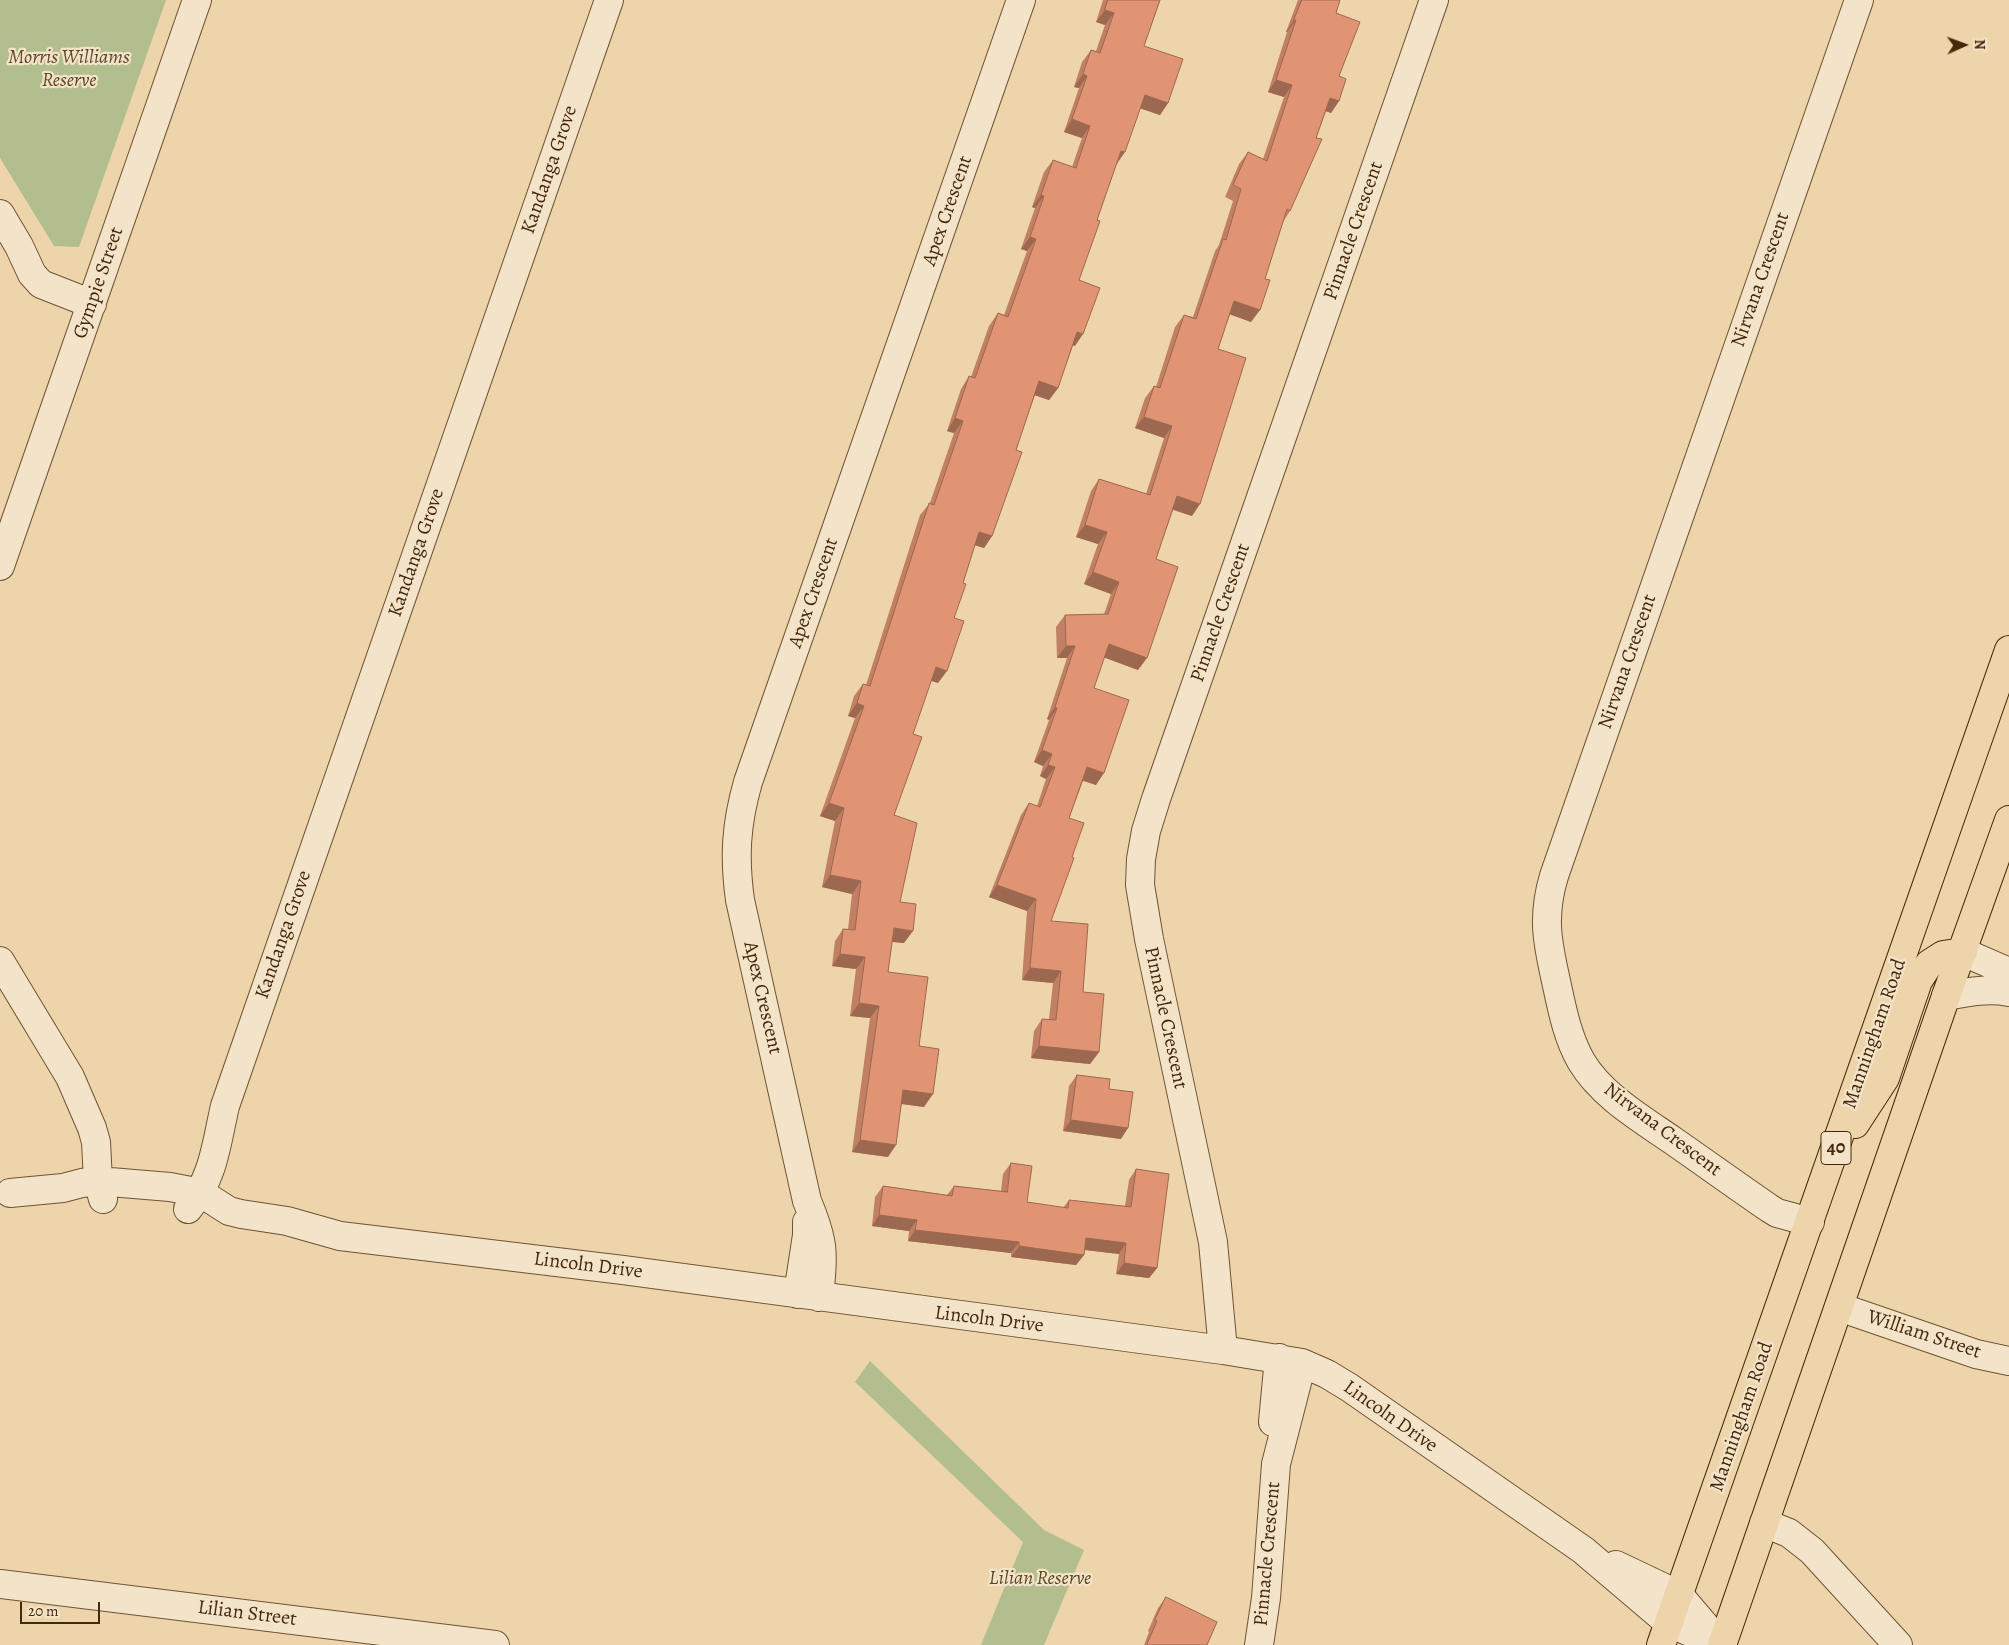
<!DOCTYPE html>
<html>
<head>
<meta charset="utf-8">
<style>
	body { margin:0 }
	#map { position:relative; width:2009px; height:1645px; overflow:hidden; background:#edd4ab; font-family:Alegreya,serif }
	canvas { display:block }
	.north { position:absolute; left:1939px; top:20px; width:50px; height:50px; -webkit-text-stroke:4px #f3e3c8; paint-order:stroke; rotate:88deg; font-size:14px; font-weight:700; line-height:20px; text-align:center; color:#45290b }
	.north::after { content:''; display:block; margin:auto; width:18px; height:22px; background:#45290b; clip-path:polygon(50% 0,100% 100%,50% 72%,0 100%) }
	.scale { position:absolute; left:20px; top:1602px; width:80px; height:22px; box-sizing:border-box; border:2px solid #45290b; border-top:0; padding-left:6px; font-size:15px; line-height:18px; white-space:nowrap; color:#45290b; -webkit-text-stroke:4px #f3e3c8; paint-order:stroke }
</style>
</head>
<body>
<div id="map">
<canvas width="2009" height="1645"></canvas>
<div class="north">N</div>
<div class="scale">20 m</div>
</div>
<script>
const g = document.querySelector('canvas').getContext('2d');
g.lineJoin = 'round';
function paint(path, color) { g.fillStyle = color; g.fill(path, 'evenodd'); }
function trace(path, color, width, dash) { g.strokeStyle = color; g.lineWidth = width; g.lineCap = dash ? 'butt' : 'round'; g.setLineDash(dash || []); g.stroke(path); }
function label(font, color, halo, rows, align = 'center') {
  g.font = font + ' Alegreya,serif'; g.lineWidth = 4.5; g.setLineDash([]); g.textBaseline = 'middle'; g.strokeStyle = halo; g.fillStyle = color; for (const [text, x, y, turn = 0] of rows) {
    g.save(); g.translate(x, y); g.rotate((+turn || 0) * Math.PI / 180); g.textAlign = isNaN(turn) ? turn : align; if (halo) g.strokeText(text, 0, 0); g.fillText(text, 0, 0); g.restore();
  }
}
paint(new Path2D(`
	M 0,0 L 166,0 L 79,247 L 54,246 L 0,158 Z
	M 870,1361 L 1044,1530 L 1084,1550 L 1044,1645 L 981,1645 L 1023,1542 L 855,1382 Z`), '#b2be8e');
const minor = new Path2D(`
	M 0,214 L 19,246 L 32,274 L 41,284 L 92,304
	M 0,566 L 197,0
	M 1963,952 L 2009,972
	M 0,961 L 70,1077 L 92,1128 L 96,1142 L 98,1181 L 103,1199
	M 1946,996 C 1968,992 1987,988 2009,992
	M 10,1193 L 63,1188 L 82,1183 L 98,1181 L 170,1187 L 201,1193 L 229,1211 L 241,1214 L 287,1221 L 340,1236 L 623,1270 L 1223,1350 L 1302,1363 L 1327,1374 L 1350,1388 L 1583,1550 L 1669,1623 L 1720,1645
	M 188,1209 C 214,1177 216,1145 225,1106 L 609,0
	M 1810,1222 L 1777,1213 L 1769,1208 C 1737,1186 1705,1163 1672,1140 C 1640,1118 1601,1095 1581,1061 C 1567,1036 1562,1009 1556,981 C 1547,941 1542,916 1554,876 L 1859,0
	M 798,1294 L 807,1235 L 807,1222
	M 819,1297 C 824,1254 824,1241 807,1201 L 740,900 C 734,857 736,824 748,782 L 1021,0
	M 1839,1307 L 1976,1354 L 2009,1361
	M 1223,1350 L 1213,1242 L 1149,939 L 1140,885 L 1141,859 L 1146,831 L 1156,799 L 1434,0
	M 1273,1422 L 1279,1358
	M 1764,1523 L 1789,1533 L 1812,1551 L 1898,1645
	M 1616,1565 L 1679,1595 L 1718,1641
	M 0,1584 L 495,1645
	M 1259,1645 L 1266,1598 L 1276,1464 L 1302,1363`);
const major = new Path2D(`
	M 1855,1124 L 1885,1078 L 1918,981 L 1929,964 L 1943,955 L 1963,952
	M 1661,1645 L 2009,650
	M 1722,1645 L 1946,996 L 2009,820`);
trace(minor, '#6f5433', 30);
trace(major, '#45290b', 30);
trace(minor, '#f3e3c8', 28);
trace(major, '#edd4ab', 28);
paint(new Path2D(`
	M 1103,0 L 1160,0 L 1144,46 L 1168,103 L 1160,115 L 1140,108 L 1116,165 L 1097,220 L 1079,280 L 1075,346 L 1073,345 L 1058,388 L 1049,400 L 1035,395 L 1016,450 L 992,536 L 984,548 L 975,545 L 963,583 L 938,683 L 931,681 L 913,734 L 894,815 L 900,902 L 904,943 L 892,942 L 888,972 L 919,1046 L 924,1107 L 902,1104 L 888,1157 L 852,1152 L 870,1018 L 850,1016 L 856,969 L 832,966 L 835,941 L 843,929 L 848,929 L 852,894 L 822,887 L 835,821 L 820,816 L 855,718 L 848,716 L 854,696 L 863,684 L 866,685 L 920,515 L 930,503 L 954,433 L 947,431 L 961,389 L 969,376 L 971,377 L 989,326 L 998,313 L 1004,315 L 1027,251 L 1021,249 L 1035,208 L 1032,207 L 1044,172 L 1053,160 L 1072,167 L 1082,138 L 1064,132 L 1079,88 L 1074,87 L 1082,62 L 1091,50 L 1096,51 L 1105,25 L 1096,22 Z
	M 1298,0 L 1340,0 L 1336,13 L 1339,76 L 1339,101 L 1331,113 L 1326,111 L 1290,211 L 1283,222 L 1251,322 L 1230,314 L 1218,349 L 1192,516 L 1173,510 L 1156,559 L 1138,670 L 1104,657 L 1094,688 L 1096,785 L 1083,781 L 1069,818 L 1072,857 L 1051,921 L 1083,992 L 1099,1052 L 1090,1064 L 1031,1058 L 1034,1031 L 1042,1019 L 1049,1019 L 1053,983 L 1022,980 L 1027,911 L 989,897 L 1021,815 L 1029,803 L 1037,806 L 1046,779 L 1040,776 L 1043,766 L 1034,762 L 1049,720 L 1047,719 L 1067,658 L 1057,658 L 1056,627 L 1065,615 L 1104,614 L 1111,594 L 1084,584 L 1098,544 L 1076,537 L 1091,491 L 1099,479 L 1146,494 L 1164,438 L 1135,428 L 1145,398 L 1154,386 L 1156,387 L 1175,327 L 1184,315 L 1193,317 L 1215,251 L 1219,245 L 1233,201 L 1225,197 L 1239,164 L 1248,152 L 1263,159 L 1284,97 L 1268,92 L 1287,32 L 1286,32 Z
	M 1077,1075 L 1109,1089 L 1121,1139 L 1063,1131 L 1069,1086 Z
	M 1011,1163 L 1027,1202 L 1063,1208 L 1069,1200 L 1125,1206 L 1129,1180 L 1136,1169 L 1157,1268 L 1149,1278 L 1116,1274 L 1119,1254 L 1084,1250 L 1084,1255 L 1076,1265 L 1011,1257 L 1011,1253 L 908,1241 L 909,1231 L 872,1226 L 875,1197 L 883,1186 L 947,1195 L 954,1186 L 1001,1191 L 1003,1174 Z
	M 1166,1597 L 1207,1645 L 1144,1645 L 1149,1632 L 1148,1631 L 1158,1608 Z`), '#c17f63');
paint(new Path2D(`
	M 1105,10 L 1114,13 L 1105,25 L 1096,22 Z
	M 1294,20 L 1296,20 L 1287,32 L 1286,32 Z
	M 1083,74 L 1087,76 L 1079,88 L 1074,87 Z
	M 1276,80 L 1292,85 L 1284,97 L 1268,92 Z
	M 1145,95 L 1168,103 L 1160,115 L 1136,107 Z
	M 1330,98 L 1339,101 L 1331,113 L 1322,110 Z
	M 1072,119 L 1090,126 L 1082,138 L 1064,132 Z
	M 1121,151 L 1125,152 L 1116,165 Z
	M 1041,195 L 1044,196 L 1035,208 L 1032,207 Z
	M 1030,237 L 1036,239 L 1027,251 L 1021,249 Z
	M 1234,301 L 1260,310 L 1251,322 L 1226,313 Z
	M 1077,332 L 1083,334 L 1075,346 L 1069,344 Z
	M 1039,381 L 1058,388 L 1049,400 L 1031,394 Z
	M 1144,417 L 1172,426 L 1164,438 L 1135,428 Z
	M 955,418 L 963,421 L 954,433 L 947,431 Z
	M 1177,496 L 1200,504 L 1192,516 L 1169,508 Z
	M 1085,525 L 1107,532 L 1098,544 L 1076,537 Z
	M 979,532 L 992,536 L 984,548 L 971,544 Z
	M 1093,572 L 1119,582 L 1111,594 L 1084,584 Z
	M 1109,644 L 1147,658 L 1138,670 L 1100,656 Z
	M 1066,646 L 1075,646 L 1067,658 L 1057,658 Z
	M 936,667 L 947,671 L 938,683 L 927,679 Z
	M 857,703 L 864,706 L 855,718 L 848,716 Z
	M 1055,707 L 1057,708 L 1049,720 L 1047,719 Z
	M 1042,750 L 1052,754 L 1043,766 L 1034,762 Z
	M 1048,765 L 1055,767 L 1046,779 L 1040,776 Z
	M 1087,767 L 1104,773 L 1096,785 L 1079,779 Z
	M 829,803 L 844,808 L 835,821 L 820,816 Z
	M 830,875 L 861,881 L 852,894 L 822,887 Z
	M 997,885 L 1036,899 L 1027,911 L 989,897 Z
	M 894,928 L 913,931 L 904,943 L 885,941 Z
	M 840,954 L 865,957 L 856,969 L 832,966 Z
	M 1030,968 L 1061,971 L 1053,983 L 1022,980 Z
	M 859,1003 L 879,1006 L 870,1018 L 850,1016 Z
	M 1039,1046 L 1099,1052 L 1090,1064 L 1031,1058 Z
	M 903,1090 L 933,1094 L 924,1107 L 895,1103 Z
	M 1071,1120 L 1128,1128 L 1121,1139 L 1063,1131 Z
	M 860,1140 L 896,1145 L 888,1157 L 852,1152 Z
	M 879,1215 L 917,1220 L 909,1231 L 872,1226 Z
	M 915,1230 L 1019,1242 L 1011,1253 L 908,1241 Z
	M 1086,1238 L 1126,1243 L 1119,1254 L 1078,1249 Z
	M 1019,1246 L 1084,1255 L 1076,1265 L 1011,1257 Z
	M 1124,1263 L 1157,1268 L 1149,1278 L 1116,1274 Z`), '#9d6850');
const building = new Path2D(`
	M 1108,0 L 1160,0 L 1144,46 L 1183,59 L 1168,103 L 1145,95 L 1125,152 L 1121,151 L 1097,220 L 1100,221 L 1079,280 L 1100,288 L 1083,334 L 1077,332 L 1058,388 L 1039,381 L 1016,450 L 1022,452 L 992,536 L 979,532 L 963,583 L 966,584 L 954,618 L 964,621 L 947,671 L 936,667 L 913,734 L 922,737 L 894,815 L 917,823 L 900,902 L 916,904 L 913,931 L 894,928 L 888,972 L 928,977 L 919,1046 L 939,1049 L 933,1094 L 903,1090 L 896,1145 L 860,1140 L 879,1006 L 859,1003 L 865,957 L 840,954 L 843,929 L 855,930 L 861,881 L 830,875 L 844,808 L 829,803 L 864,706 L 857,703 L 863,684 L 870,686 L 929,503 L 934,505 L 963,421 L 955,418 L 969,376 L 975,378 L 998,313 L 1008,317 L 1036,239 L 1030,237 L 1044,196 L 1041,195 L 1053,160 L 1076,168 L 1090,126 L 1072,119 L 1087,76 L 1083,74 L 1091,50 L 1100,53 L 1114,13 L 1105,10 Z
	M 1302,0 L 1340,0 L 1336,13 L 1360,22 L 1339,76 L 1346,79 L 1339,101 L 1330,98 L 1316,138 L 1322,139 L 1290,211 L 1287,209 L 1265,279 L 1270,280 L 1260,310 L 1234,301 L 1218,349 L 1246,358 L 1200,504 L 1177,496 L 1156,559 L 1178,567 L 1147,658 L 1109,644 L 1094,688 L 1129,700 L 1104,773 L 1087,767 L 1069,818 L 1084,823 L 1072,857 L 1074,858 L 1051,921 L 1088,924 L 1083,992 L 1104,994 L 1099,1052 L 1039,1046 L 1042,1019 L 1056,1020 L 1061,971 L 1030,968 L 1036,899 L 997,885 L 1029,803 L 1040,807 L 1055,767 L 1048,765 L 1052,754 L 1042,750 L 1057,708 L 1055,707 L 1075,646 L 1066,646 L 1065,615 L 1108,614 L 1119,582 L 1093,572 L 1107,532 L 1085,525 L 1099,479 L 1150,495 L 1172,426 L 1144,417 L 1154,386 L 1160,388 L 1184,315 L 1196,319 L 1223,239 L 1226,240 L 1241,189 L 1233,185 L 1248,152 L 1267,161 L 1292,85 L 1276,80 L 1296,20 L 1294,20 Z
	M 1077,1075 L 1110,1079 L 1109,1089 L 1133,1092 L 1128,1128 L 1071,1120 Z
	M 1011,1163 L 1032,1166 L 1027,1202 L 1068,1208 L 1069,1200 L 1131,1207 L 1136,1169 L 1169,1174 L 1157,1268 L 1124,1263 L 1126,1243 L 1086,1238 L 1084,1255 L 1019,1246 L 1019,1242 L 915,1230 L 917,1220 L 879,1215 L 883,1186 L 952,1196 L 954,1186 L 1007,1192 Z
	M 1166,1597 L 1217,1622 L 1207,1645 L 1148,1645 L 1147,1644 L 1157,1621 L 1155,1620 Z`);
paint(building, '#e09473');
trace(building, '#9d6850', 1);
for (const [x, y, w] of [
	[1836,1148,30]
]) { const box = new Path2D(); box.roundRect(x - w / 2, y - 16.5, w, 33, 4); g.fillStyle = '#f3e3c8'; g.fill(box); trace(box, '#45290b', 1); }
label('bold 19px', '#45290b', null, [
	["40",1836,1148]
]);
label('italic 20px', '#5b4725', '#f3e3c8', [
	["Morris Williams",69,58],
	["Reserve",69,81],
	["Lilian Reserve",1040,1579]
]);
label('20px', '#45290b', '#f3e3c8', [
	["Kandanga Grove",550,170,-71],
	["Apex Crescent",948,211,-71],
	["Pinnacle Crescent",1354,231,-71],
	["Nirvana Crescent",1761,280,-71],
	["Gympie Street",99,283,-71],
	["Kandanga Grove",417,553,-71],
	["Apex Crescent",814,593,-71],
	["Pinnacle Crescent",1221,613,-71],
	["Nirvana Crescent",1628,662,-71],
	["Kandanga Grove",284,935,-71],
	["Apex Crescent",762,998,77],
	["Pinnacle Crescent",1165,1018,78],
	["Manningham Road",1875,1034,-71],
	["Nirvana Crescent",1662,1130,37],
	["Lincoln Drive",588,1266,7],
	["Lincoln Drive",989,1320,7],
	["William Street",1924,1335,18],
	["Lincoln Drive",1390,1417,35],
	["Manningham Road",1742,1417,-71],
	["Pinnacle Crescent",1268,1554,-85],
	["Lilian Street",247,1614,7]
]);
</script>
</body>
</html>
